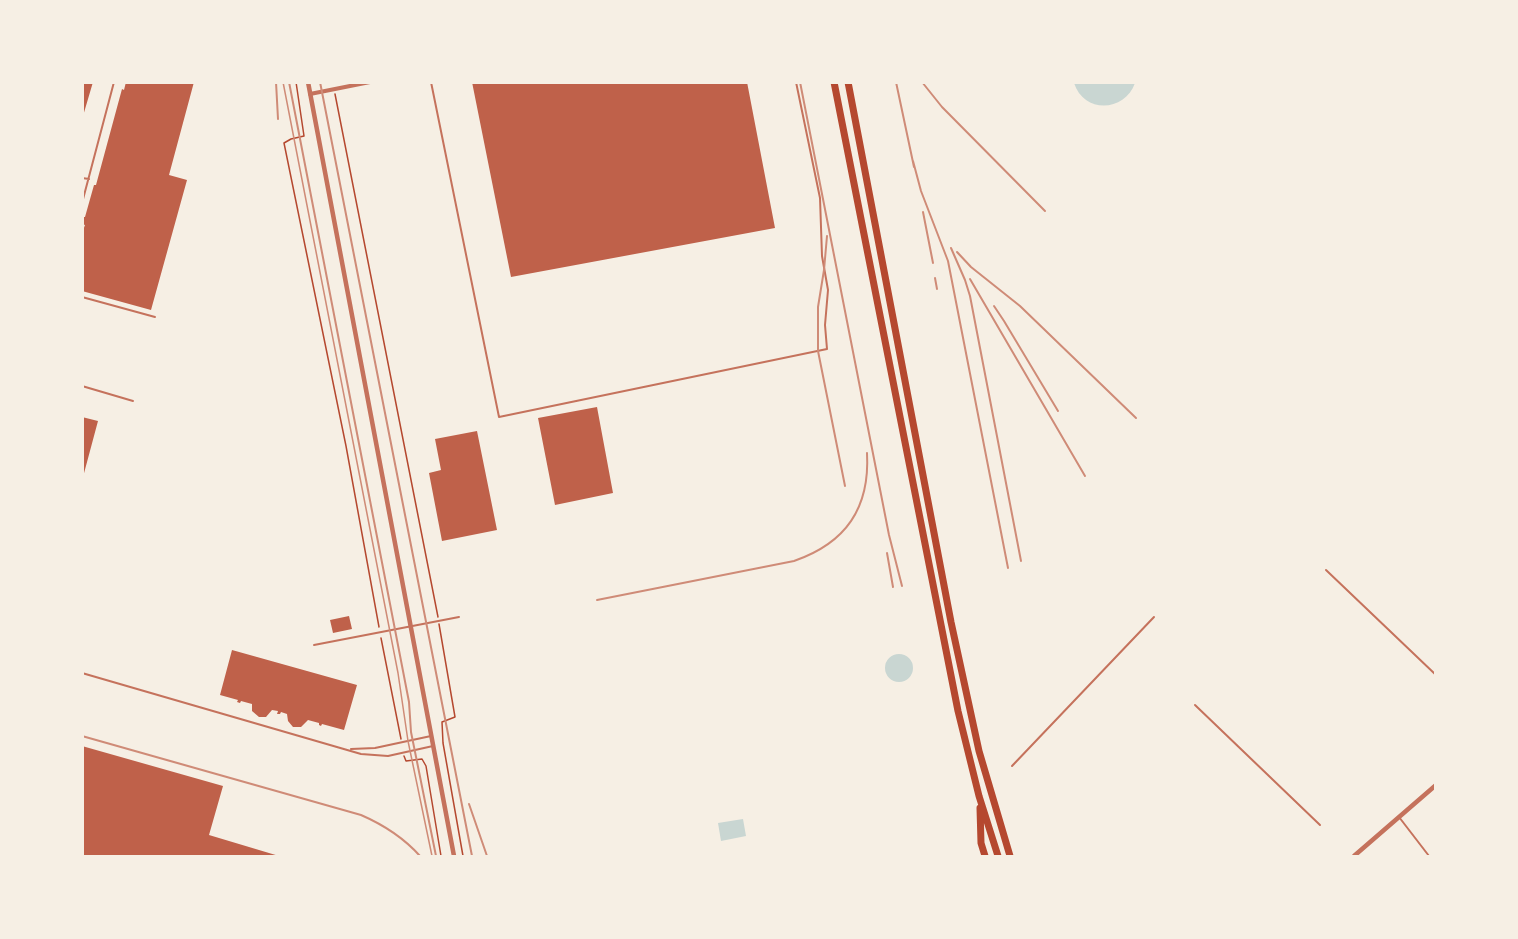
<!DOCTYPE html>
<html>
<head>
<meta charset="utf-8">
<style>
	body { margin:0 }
	#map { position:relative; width:1518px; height:939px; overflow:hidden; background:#f6efe4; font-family:Lato,sans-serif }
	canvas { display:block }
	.frame { position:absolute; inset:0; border:84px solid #f6efe4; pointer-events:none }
</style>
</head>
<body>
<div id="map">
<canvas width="1518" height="939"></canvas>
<div class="frame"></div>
</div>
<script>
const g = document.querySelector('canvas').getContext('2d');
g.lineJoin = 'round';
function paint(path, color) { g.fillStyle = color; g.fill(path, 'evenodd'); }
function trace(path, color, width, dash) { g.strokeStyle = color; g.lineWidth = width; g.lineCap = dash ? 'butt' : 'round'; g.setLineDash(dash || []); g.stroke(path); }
paint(new Path2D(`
	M 1074,83 L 1074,82 L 1135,83 C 1125,112 1084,114 1074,83 Z
	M885 668a14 14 0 1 1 28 0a14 14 0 1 1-28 0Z
	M 743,819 L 746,836 L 721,841 L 718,823 Z`), '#c9d6d2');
paint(new Path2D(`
	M 82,82 L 93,82 L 83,116 L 82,116 Z
	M 126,82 L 194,82 L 169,175 L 187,180 L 151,310 L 82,291 L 82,233 L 85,225 L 82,224 L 82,217 L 85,217 L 94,185 L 96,185 L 122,89 L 124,90 Z
	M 472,82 L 747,82 L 775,228 L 511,277 Z
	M 597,407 L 613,493 L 555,505 L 538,418 Z
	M 82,417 L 98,421 L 83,477 L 82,477 Z
	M 477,431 L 497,530 L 442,541 L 429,473 L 441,470 L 435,439 Z
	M 349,616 L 352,629 L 333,633 L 330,620 Z
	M 232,650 L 357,685 L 344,730 L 322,724 L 321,726 L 319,725 L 319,723 L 308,720 L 301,727 L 293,727 L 288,721 L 287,714 L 281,712 L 280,714 L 277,714 L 278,711 L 272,710 L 266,717 L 259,717 L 252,711 L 252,704 L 241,701 L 240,703 L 237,702 L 238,700 L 220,695 Z
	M 82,746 L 223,786 L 209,835 L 279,856 L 82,856 Z`), '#bf614a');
trace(new Path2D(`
	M 296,82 L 304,136 L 291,139 L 284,143 L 346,446 L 379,627
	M 335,94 L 438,617
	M 439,624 L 455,717 L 442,722 L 443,743 L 463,856
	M 381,638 L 401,739
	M 404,756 L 406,761 L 422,759 L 426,766 L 441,856`), '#b5482f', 1.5);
trace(new Path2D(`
	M 431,82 L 499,417 L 827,349 L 825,325 L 828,290 L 822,256 L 820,198 L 796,82
	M 82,178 L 89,179
	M 82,203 L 114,82
	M 82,297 L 155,317
	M 82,386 L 133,401
	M 1326,570 L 1436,675
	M 314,645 L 459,617
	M 82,673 L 361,754 L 388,756 L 433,746
	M 1195,705 L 1320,825
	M 351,749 L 375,748 L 431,736
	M 1012,766 L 1154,617
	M 1399,817 L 1429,856`), '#c5725c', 2);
trace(new Path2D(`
	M 310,94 L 370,82`), '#c5725c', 4);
trace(new Path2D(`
	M 308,82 L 454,856
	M 1354,856 L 1436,785`), '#c5725c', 4.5);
trace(new Path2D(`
	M 834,82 L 958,711 L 979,796 L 998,856
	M 848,82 L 951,622 L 979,751 L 1010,856
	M 980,808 L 981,843 L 985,856`), '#b5482f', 7);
trace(new Path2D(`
	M 283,82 L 398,673 L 408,741 L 432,856`), '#cf8b77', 1.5);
trace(new Path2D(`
	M 276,82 L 278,119
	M 289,82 L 409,702 L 411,732 L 436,856
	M 320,82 L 472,856
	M 800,82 L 889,535 L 902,586
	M 896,82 L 914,167
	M 922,82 L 942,107 L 1045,211
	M 913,161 L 921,191 L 948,261 L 1008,568
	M 923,212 L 933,263
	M 827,236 L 824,270 L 818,307 L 818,351 L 845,486
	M 951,248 L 965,280 L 970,296 L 1021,561
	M 957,252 L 971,267 L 1020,306 L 1136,418
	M 935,278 L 937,289
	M 970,279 L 1085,476
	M 994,306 L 1004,321 L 1058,411
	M 887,553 L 893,587
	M 597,600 L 794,561 C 846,543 870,508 867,453
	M 82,736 L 361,815 C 384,825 403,837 420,856
	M 469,804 L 487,856`), '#cf8b77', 2);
</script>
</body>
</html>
